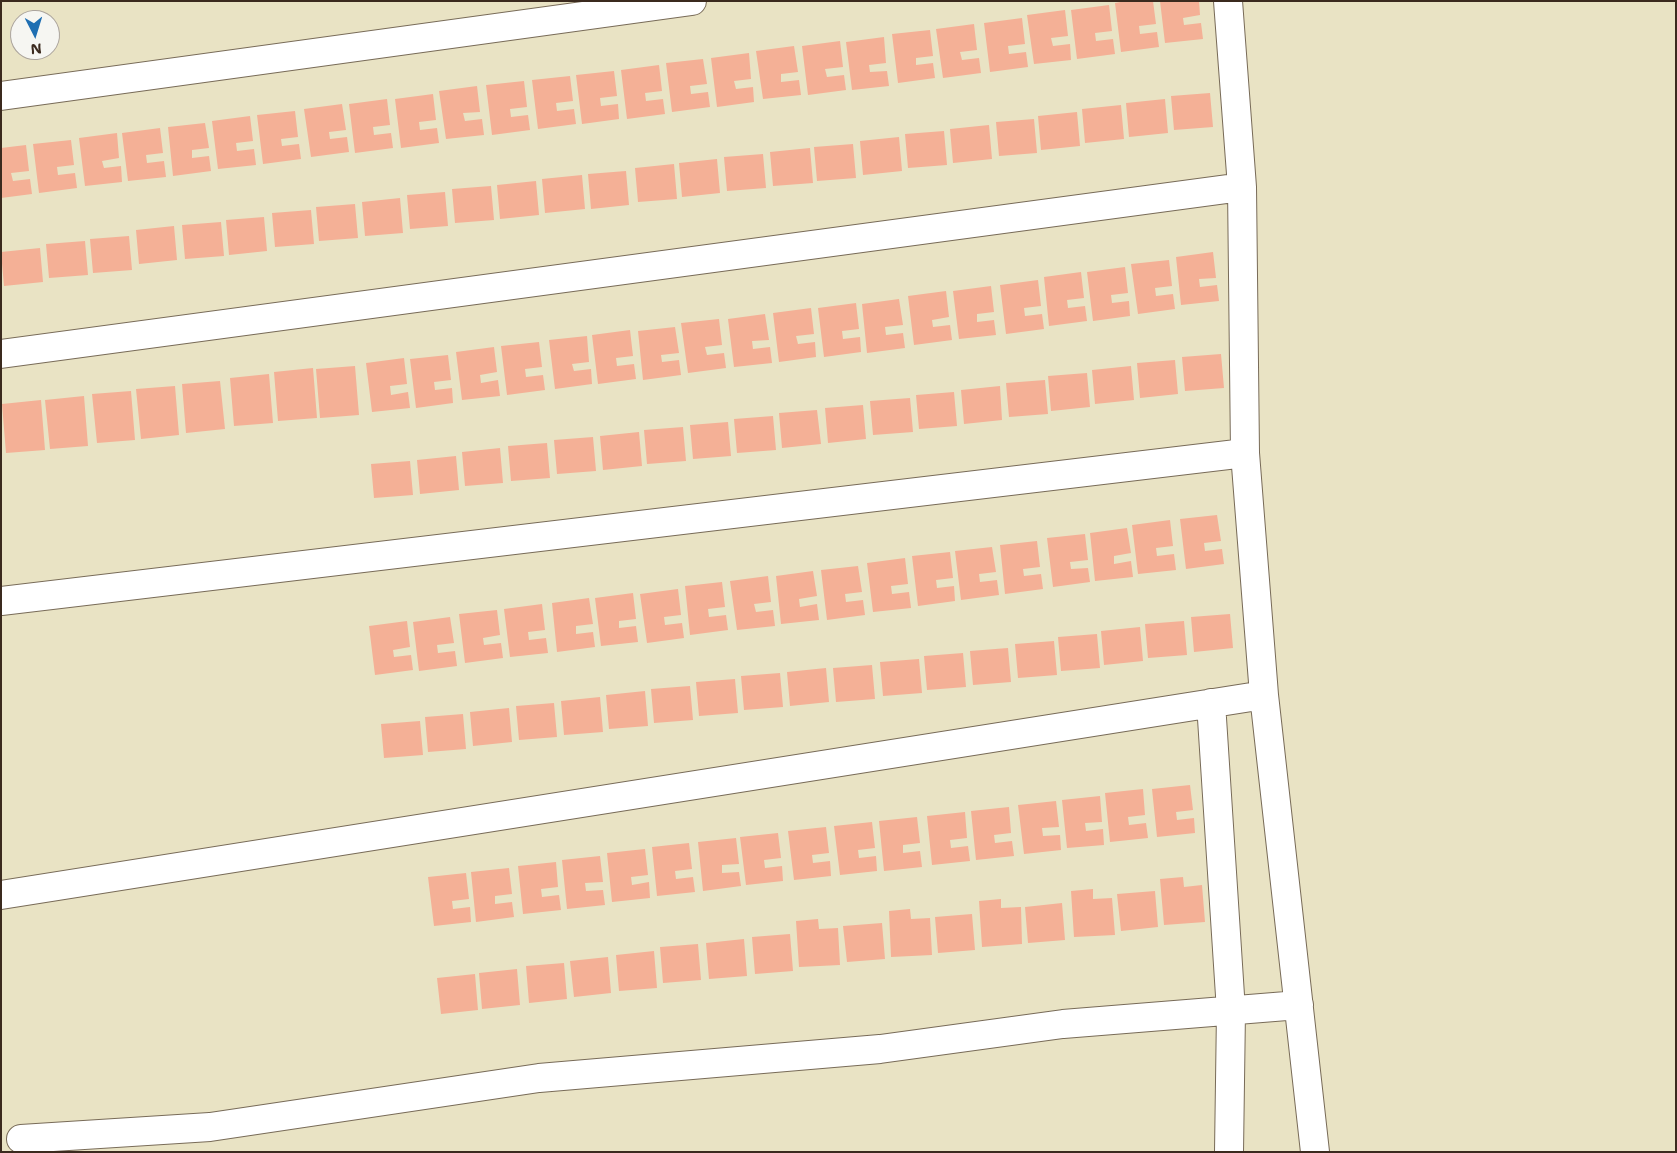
<!DOCTYPE html>
<html>
<head>
<meta charset="utf-8">
<style>
	body { margin:0 }
	#map { position:relative; width:1677px; height:1153px; overflow:hidden; background:#e9e3c4; font-family:"Shantell Sans",sans-serif }
	canvas { display:block }
	.frame { position:absolute; inset:0; border:2px solid #3b2a1e; pointer-events:none }
	.north { position:absolute; left:10px; top:10px; width:50px; height:50px; box-sizing:border-box; background:#f6f6f2; border:1px solid #aba49d; border-radius:50%; rotate:175deg; font-size:14px; font-weight:700; line-height:20px; text-align:center; color:#3b2a1e }
	.north::after { content:''; display:block; margin:auto; width:18px; height:22px; background:#1f6fb2; clip-path:polygon(50% 0,100% 100%,50% 72%,0 100%) }
</style>
</head>
<body>
<div id="map">
<canvas width="1677" height="1153"></canvas>
<div class="frame"></div>
<div class="north">N</div>
</div>
<script>
const g = document.querySelector('canvas').getContext('2d');
g.lineJoin = 'round';
function paint(path, color) { g.fillStyle = color; g.fill(path, 'evenodd'); }
function trace(path, color, width, dash) { g.strokeStyle = color; g.lineWidth = width; g.lineCap = dash ? 'butt' : 'round'; g.setLineDash(dash || []); g.stroke(path); }
paint(new Path2D(`
	M 1126,1 L 1153,1 L 1156,24 L 1139,26 L 1140,34 L 1157,32 L 1159,47 L 1121,52 L 1115,3 Z
	M 1160,1 L 1199,1 L 1200,15 L 1183,18 L 1184,25 L 1201,23 L 1203,39 L 1165,43 Z
	M 1109,5 L 1112,31 L 1095,33 L 1096,41 L 1113,39 L 1115,54 L 1077,59 L 1071,10 Z
	M 1065,10 L 1068,36 L 1051,38 L 1053,46 L 1070,44 L 1071,60 L 1034,64 L 1027,15 Z
	M 1022,18 L 1025,44 L 1008,46 L 1009,54 L 1026,52 L 1028,67 L 990,72 L 984,23 Z
	M 974,24 L 977,50 L 960,52 L 962,60 L 979,58 L 981,73 L 943,78 L 936,29 Z
	M 930,30 L 933,56 L 916,58 L 916,65 L 933,63 L 935,78 L 898,83 L 892,34 Z
	M 884,37 L 886,63 L 869,65 L 870,72 L 887,71 L 889,86 L 852,90 L 846,42 Z
	M 840,41 L 843,67 L 825,69 L 827,77 L 844,75 L 846,90 L 808,95 L 802,46 Z
	M 794,46 L 798,72 L 781,74 L 781,82 L 799,80 L 801,95 L 763,99 L 756,51 Z
	M 749,53 L 751,79 L 734,81 L 736,89 L 753,87 L 754,102 L 717,107 L 711,58 Z
	M 703,59 L 707,84 L 690,86 L 691,94 L 708,92 L 710,107 L 672,112 L 666,63 Z
	M 659,65 L 662,91 L 645,93 L 646,101 L 663,99 L 665,114 L 627,119 L 621,70 Z
	M 614,71 L 617,96 L 600,98 L 601,106 L 618,104 L 619,119 L 582,124 L 576,75 Z
	M 570,76 L 573,101 L 556,103 L 557,111 L 574,109 L 576,124 L 538,129 L 532,80 Z
	M 524,81 L 527,107 L 510,109 L 511,117 L 528,115 L 530,130 L 492,135 L 486,85 Z
	M 477,86 L 480,112 L 463,113 L 465,121 L 482,119 L 484,135 L 446,139 L 439,91 Z
	M 1210,93 L 1213,127 L 1174,130 L 1171,96 Z
	M 433,94 L 436,120 L 419,122 L 420,130 L 437,128 L 439,143 L 401,148 L 395,99 Z
	M 387,99 L 390,125 L 373,127 L 374,135 L 391,133 L 393,148 L 355,153 L 349,104 Z
	M 1165,99 L 1168,133 L 1129,137 L 1126,103 Z
	M 342,104 L 346,130 L 329,132 L 330,139 L 347,137 L 349,152 L 311,157 L 304,109 Z
	M 1121,105 L 1124,139 L 1085,143 L 1082,109 Z
	M 295,111 L 298,137 L 281,139 L 282,146 L 299,144 L 301,159 L 263,164 L 257,115 Z
	M 1077,112 L 1080,146 L 1041,150 L 1038,116 Z
	M 250,116 L 253,141 L 236,143 L 237,151 L 254,149 L 256,165 L 218,169 L 212,121 Z
	M 1034,119 L 1037,153 L 999,156 L 996,122 Z
	M 205,123 L 209,148 L 192,150 L 192,158 L 209,156 L 211,171 L 173,176 L 168,127 Z
	M 989,125 L 992,159 L 953,163 L 950,129 Z
	M 160,128 L 163,153 L 146,155 L 147,163 L 164,161 L 166,177 L 128,181 L 122,133 Z
	M 944,131 L 947,165 L 908,168 L 905,134 Z
	M 117,133 L 119,158 L 102,161 L 104,168 L 121,166 L 122,182 L 85,186 L 79,138 Z
	M 899,137 L 902,171 L 863,175 L 860,141 Z
	M 71,140 L 74,165 L 57,167 L 58,175 L 75,173 L 77,188 L 39,193 L 33,144 Z
	M 853,144 L 856,178 L 817,181 L 814,147 Z
	M 26,145 L 29,171 L 11,173 L 13,181 L 30,179 L 32,194 L 1,198 L 1,148 Z
	M 810,148 L 813,183 L 773,186 L 770,152 Z
	M 763,154 L 766,188 L 727,191 L 724,157 Z
	M 717,159 L 720,193 L 682,197 L 679,163 Z
	M 674,164 L 677,199 L 638,202 L 635,168 Z
	M 626,171 L 629,205 L 591,209 L 588,174 Z
	M 582,175 L 585,209 L 545,213 L 542,179 Z
	M 536,181 L 539,215 L 500,219 L 497,185 Z
	M 491,186 L 494,220 L 455,223 L 452,189 Z
	M 445,192 L 448,226 L 410,229 L 407,195 Z
	M 400,198 L 403,233 L 365,236 L 362,202 Z
	M 355,204 L 358,238 L 319,241 L 316,207 Z
	M 311,210 L 314,244 L 275,247 L 272,213 Z
	M 264,217 L 267,251 L 229,255 L 226,220 Z
	M 221,222 L 224,256 L 185,259 L 182,225 Z
	M 174,226 L 177,260 L 139,264 L 136,230 Z
	M 129,236 L 132,270 L 93,273 L 90,239 Z
	M 85,241 L 88,275 L 49,278 L 46,244 Z
	M 40,248 L 43,282 L 4,286 L 1,252 Z
	M 1213,252 L 1216,278 L 1199,279 L 1200,287 L 1217,285 L 1219,301 L 1181,305 L 1176,257 Z
	M 1169,260 L 1172,286 L 1155,288 L 1156,296 L 1173,294 L 1175,309 L 1138,314 L 1131,264 Z
	M 1125,267 L 1128,293 L 1111,295 L 1112,303 L 1129,301 L 1130,316 L 1093,321 L 1087,272 Z
	M 1081,272 L 1084,298 L 1067,300 L 1068,308 L 1085,306 L 1087,321 L 1049,326 L 1044,277 Z
	M 1038,280 L 1041,306 L 1024,308 L 1025,316 L 1042,314 L 1044,329 L 1006,334 L 1000,285 Z
	M 991,286 L 994,312 L 977,314 L 977,322 L 994,320 L 996,335 L 959,339 L 953,291 Z
	M 946,291 L 949,317 L 932,320 L 933,327 L 950,325 L 952,340 L 914,345 L 908,296 Z
	M 899,299 L 903,325 L 885,327 L 886,335 L 903,333 L 905,348 L 867,353 L 862,304 Z
	M 856,303 L 859,329 L 842,331 L 843,339 L 860,337 L 861,352 L 824,357 L 818,308 Z
	M 811,308 L 814,334 L 796,336 L 798,344 L 815,342 L 816,357 L 779,362 L 773,313 Z
	M 765,314 L 769,340 L 752,341 L 753,349 L 770,347 L 772,363 L 734,367 L 728,319 Z
	M 719,319 L 722,345 L 705,347 L 707,355 L 724,353 L 726,368 L 688,373 L 681,323 Z
	M 675,327 L 679,353 L 661,355 L 662,362 L 679,360 L 681,375 L 643,380 L 638,331 Z
	M 630,330 L 633,356 L 616,358 L 617,366 L 634,364 L 636,379 L 598,384 L 592,335 Z
	M 587,336 L 589,362 L 572,364 L 574,371 L 591,369 L 592,384 L 555,389 L 549,340 Z
	M 539,342 L 542,367 L 525,369 L 526,377 L 543,375 L 545,390 L 507,395 L 501,346 Z
	M 494,347 L 497,372 L 480,375 L 481,383 L 498,380 L 500,396 L 462,400 L 456,352 Z
	M 1221,354 L 1224,388 L 1185,391 L 1182,357 Z
	M 448,355 L 451,380 L 434,382 L 435,390 L 452,388 L 453,403 L 416,408 L 410,359 Z
	M 404,358 L 407,384 L 390,386 L 391,395 L 408,392 L 410,408 L 372,412 L 366,363 Z
	M 1175,360 L 1178,394 L 1140,398 L 1137,363 Z
	M 355,366 L 359,415 L 320,418 L 316,369 Z
	M 1131,366 L 1134,400 L 1095,404 L 1092,370 Z
	M 313,368 L 317,418 L 278,421 L 274,372 Z
	M 1087,373 L 1090,407 L 1051,411 L 1048,376 Z
	M 269,374 L 273,423 L 234,426 L 230,378 Z
	M 1045,380 L 1048,414 L 1009,417 L 1006,383 Z
	M 220,381 L 225,429 L 186,433 L 182,384 Z
	M 175,386 L 179,435 L 141,439 L 136,389 Z
	M 1000,386 L 1002,420 L 964,424 L 961,390 Z
	M 131,391 L 135,440 L 97,443 L 92,394 Z
	M 954,392 L 957,426 L 919,429 L 916,395 Z
	M 84,396 L 88,446 L 50,449 L 45,400 Z
	M 910,398 L 913,432 L 873,435 L 870,401 Z
	M 41,400 L 45,450 L 6,453 L 2,404 Z
	M 863,405 L 866,439 L 828,443 L 825,408 Z
	M 817,410 L 821,444 L 782,448 L 779,413 Z
	M 773,416 L 776,450 L 737,453 L 734,419 Z
	M 728,422 L 731,456 L 693,459 L 690,425 Z
	M 683,427 L 686,461 L 647,464 L 644,430 Z
	M 639,432 L 642,466 L 603,470 L 600,436 Z
	M 593,437 L 596,471 L 557,474 L 554,440 Z
	M 547,443 L 550,478 L 511,481 L 508,446 Z
	M 500,448 L 503,483 L 465,486 L 462,452 Z
	M 456,456 L 459,490 L 420,494 L 417,460 Z
	M 410,461 L 413,495 L 374,498 L 371,464 Z
	M 1217,515 L 1221,541 L 1204,543 L 1205,551 L 1222,549 L 1224,564 L 1186,569 L 1180,519 Z
	M 1170,520 L 1173,546 L 1156,548 L 1157,556 L 1174,554 L 1176,570 L 1138,574 L 1132,525 Z
	M 1127,528 L 1131,553 L 1114,556 L 1114,564 L 1131,561 L 1133,577 L 1095,581 L 1090,533 Z
	M 1085,534 L 1088,560 L 1070,562 L 1071,569 L 1088,568 L 1090,582 L 1053,587 L 1047,538 Z
	M 1037,541 L 1040,567 L 1023,569 L 1024,576 L 1041,574 L 1043,589 L 1005,594 L 1000,545 Z
	M 992,547 L 996,572 L 979,574 L 980,582 L 997,580 L 999,595 L 961,600 L 955,551 Z
	M 950,552 L 953,578 L 936,580 L 937,588 L 954,586 L 955,601 L 918,606 L 912,556 Z
	M 905,558 L 908,584 L 891,586 L 892,594 L 909,592 L 911,608 L 873,612 L 867,563 Z
	M 858,566 L 862,592 L 845,594 L 846,602 L 863,600 L 865,615 L 827,620 L 821,570 Z
	M 813,571 L 817,596 L 799,599 L 800,607 L 817,604 L 819,620 L 781,624 L 776,576 Z
	M 768,576 L 771,602 L 754,604 L 756,612 L 773,610 L 775,626 L 737,630 L 730,581 Z
	M 722,582 L 725,607 L 708,609 L 709,617 L 726,615 L 728,630 L 690,635 L 685,586 Z
	M 678,589 L 681,615 L 664,617 L 665,625 L 682,623 L 684,638 L 647,643 L 640,594 Z
	M 633,593 L 636,619 L 619,621 L 619,628 L 636,626 L 638,642 L 601,646 L 595,598 Z
	M 589,598 L 593,624 L 576,626 L 576,634 L 593,632 L 595,647 L 557,652 L 552,603 Z
	M 542,604 L 545,630 L 528,632 L 529,640 L 546,638 L 548,653 L 510,657 L 504,609 Z
	M 497,610 L 500,635 L 483,638 L 484,645 L 501,643 L 503,658 L 465,663 L 459,614 Z
	M 1230,614 L 1233,648 L 1194,652 L 1191,617 Z
	M 450,617 L 454,643 L 437,645 L 438,653 L 455,651 L 457,666 L 419,671 L 413,622 Z
	M 407,621 L 410,647 L 393,650 L 394,657 L 411,655 L 413,670 L 375,675 L 369,626 Z
	M 1184,621 L 1187,655 L 1148,658 L 1145,624 Z
	M 1140,627 L 1143,661 L 1104,665 L 1101,631 Z
	M 1097,634 L 1100,668 L 1061,671 L 1058,637 Z
	M 1054,641 L 1057,675 L 1018,678 L 1015,644 Z
	M 1008,648 L 1011,682 L 973,685 L 970,651 Z
	M 963,653 L 966,687 L 927,690 L 924,656 Z
	M 919,659 L 922,693 L 883,696 L 880,662 Z
	M 872,665 L 875,699 L 836,702 L 833,668 Z
	M 826,668 L 829,702 L 790,706 L 787,672 Z
	M 780,673 L 783,707 L 744,710 L 741,676 Z
	M 735,679 L 738,713 L 699,716 L 696,682 Z
	M 690,686 L 693,720 L 654,723 L 651,689 Z
	M 645,691 L 648,726 L 609,729 L 606,695 Z
	M 600,697 L 603,732 L 564,735 L 561,701 Z
	M 554,703 L 557,737 L 519,740 L 516,706 Z
	M 509,708 L 512,742 L 473,746 L 470,712 Z
	M 463,714 L 466,749 L 428,752 L 425,717 Z
	M 420,721 L 423,755 L 384,758 L 381,724 Z
	M 1190,785 L 1193,810 L 1176,812 L 1177,820 L 1194,818 L 1195,833 L 1157,837 L 1152,789 Z
	M 1143,789 L 1145,815 L 1128,817 L 1129,825 L 1146,823 L 1148,838 L 1110,842 L 1105,793 Z
	M 1100,796 L 1102,822 L 1085,823 L 1086,831 L 1103,829 L 1104,845 L 1067,848 L 1062,800 Z
	M 1056,801 L 1059,827 L 1042,828 L 1043,836 L 1060,835 L 1061,850 L 1024,854 L 1018,805 Z
	M 1009,807 L 1011,833 L 994,835 L 995,843 L 1012,841 L 1014,856 L 976,860 L 971,811 Z
	M 965,812 L 967,838 L 950,840 L 951,848 L 968,846 L 970,861 L 932,865 L 927,816 Z
	M 917,817 L 920,843 L 903,845 L 903,853 L 920,851 L 922,867 L 884,871 L 879,821 Z
	M 872,822 L 875,848 L 858,850 L 859,858 L 876,856 L 877,871 L 840,875 L 834,826 Z
	M 826,827 L 829,853 L 812,855 L 813,863 L 830,861 L 831,876 L 794,880 L 788,831 Z
	M 778,833 L 781,858 L 764,860 L 765,868 L 782,866 L 783,881 L 746,885 L 740,837 Z
	M 736,838 L 739,864 L 722,865 L 722,873 L 739,872 L 741,886 L 703,891 L 698,842 Z
	M 689,843 L 692,869 L 675,871 L 676,879 L 693,877 L 695,892 L 657,896 L 652,847 Z
	M 645,849 L 648,875 L 631,877 L 632,885 L 649,882 L 650,898 L 612,902 L 607,853 Z
	M 600,856 L 603,882 L 585,883 L 586,891 L 603,890 L 605,905 L 567,909 L 562,860 Z
	M 556,862 L 558,887 L 541,889 L 542,897 L 559,895 L 561,910 L 523,914 L 518,866 Z
	M 509,868 L 512,894 L 495,896 L 495,904 L 512,902 L 514,917 L 476,922 L 471,872 Z
	M 466,873 L 469,899 L 452,901 L 453,909 L 470,907 L 471,922 L 434,926 L 428,877 Z
	M 1183,877 L 1184,887 L 1202,885 L 1205,922 L 1164,925 L 1160,879 Z
	M 1093,889 L 1093,899 L 1112,898 L 1115,935 L 1074,937 L 1071,891 Z
	M 1155,891 L 1158,927 L 1121,931 L 1117,894 Z
	M 1001,899 L 1001,908 L 1021,907 L 1022,944 L 982,947 L 979,901 Z
	M 1062,903 L 1065,940 L 1028,943 L 1025,907 Z
	M 910,909 L 911,919 L 930,918 L 932,955 L 891,957 L 889,911 Z
	M 972,914 L 975,950 L 938,953 L 935,917 Z
	M 818,919 L 819,929 L 838,928 L 840,965 L 799,967 L 796,921 Z
	M 882,923 L 885,959 L 847,962 L 843,926 Z
	M 790,934 L 793,971 L 755,974 L 752,937 Z
	M 744,939 L 747,976 L 709,979 L 706,943 Z
	M 698,944 L 701,980 L 663,983 L 660,947 Z
	M 654,951 L 657,988 L 619,991 L 616,955 Z
	M 608,957 L 611,993 L 574,997 L 570,961 Z
	M 564,963 L 567,999 L 529,1003 L 526,966 Z
	M 517,969 L 520,1005 L 482,1009 L 479,973 Z
	M 475,974 L 478,1010 L 441,1014 L 437,978 Z`), '#f4b096');
const minor = new Path2D(`
	M 1228,1 L 1242,187 L 1245,453 L 1264,695 L 1315,1152
	M 1,96 L 692,1
	M 1,354 L 1242,187
	M 1,601 L 1245,453
	M 1211,703 L 1231,1011 L 1229,1152
	M 1,895 L 1264,695
	M 21,1139 L 210,1127 L 539,1078 L 880,1049 L 1063,1024 L 1299,1005`);
trace(minor, '#786b58', 30);
trace(minor, '#fff', 28);
</script>
</body>
</html>
